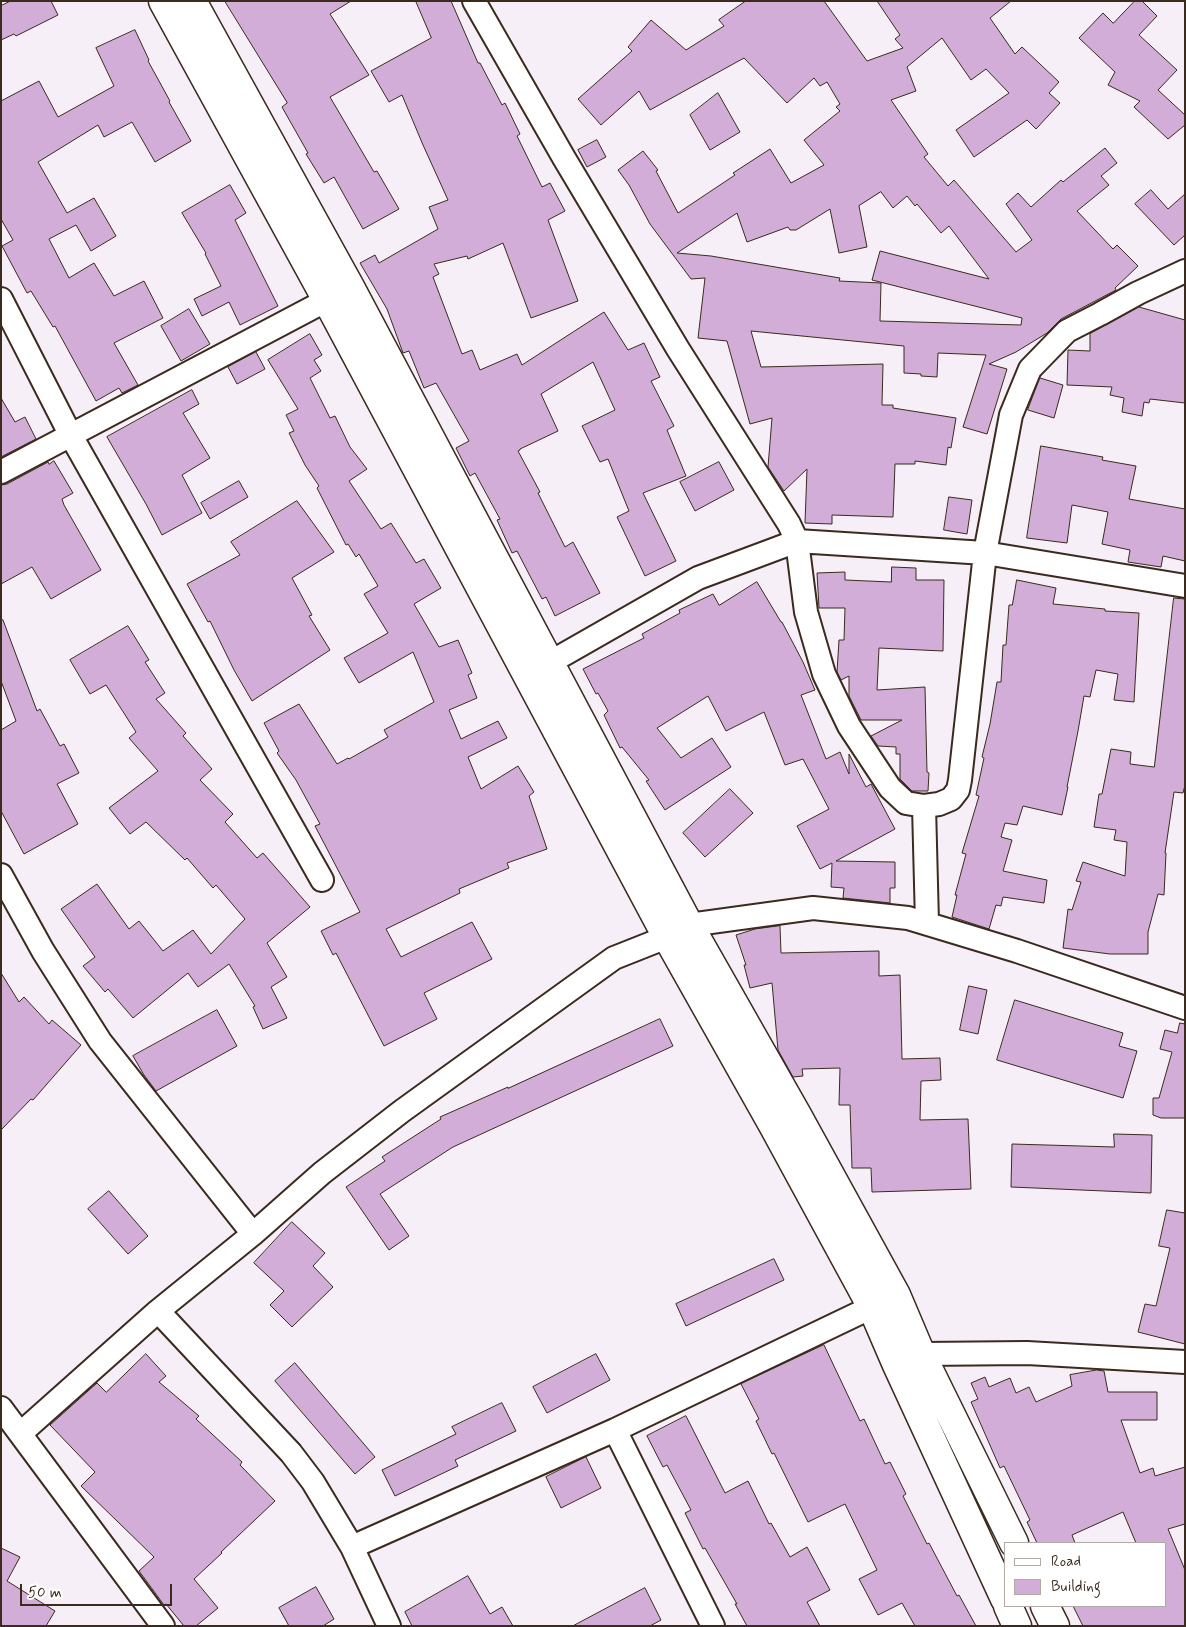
<!DOCTYPE html>
<html>
<head>
<meta charset="utf-8">
<style>
	body { margin:0 }
	#map { position:relative; width:1186px; height:1627px; overflow:hidden; background:#f6eff7; font-family:Mynerve,sans-serif }
	canvas { display:block }
	.frame { position:absolute; inset:0; border:2px solid #3b2a1e; pointer-events:none }
	.legend { position:absolute; left:1004px; top:1542px; width:162px; height:65px; box-sizing:border-box; background:#fff; border:1px solid #b1aaa5; margin:0; padding:6px 9px; list-style:none; font-size:15px; color:#3b2a1e }
	.legend li { display:flex; align-items:center; gap:10px; height:25px }
	.legend b { width:25px; border:1px solid #b1aaa5 }
	.scale { position:absolute; left:20px; top:1584px; width:152px; height:22px; box-sizing:border-box; border:2px solid #3b2a1e; border-top:0; padding-left:6px; font-size:15px; line-height:18px; white-space:nowrap; color:#3b2a1e; -webkit-text-stroke:4px #fff; paint-order:stroke }
</style>
</head>
<body>
<div id="map">
<canvas width="1186" height="1627"></canvas>
<div class="frame"></div>
<ul class="legend">
<li><b style="height:6px;background:#fff"></b>Road</li>
<li><b style="height:14px;background:#d1add7"></b>Building</li>
</ul>
<div class="scale">50 m</div>
</div>
<script>
const g = document.querySelector('canvas').getContext('2d');
g.lineJoin = 'round';
function paint(path, color) { g.fillStyle = color; g.fill(path, 'evenodd'); }
function trace(path, color, width, dash) { g.strokeStyle = color; g.lineWidth = width; g.lineCap = dash ? 'butt' : 'round'; g.setLineDash(dash || []); g.stroke(path); }
const building = new Path2D(`
	M 11,1 L 51,1 L 58,15 L 16,36 L 14,34 L 1,40 L 1,6 Z
	M 225,1 L 351,1 L 330,14 L 369,75 L 330,97 L 374,172 L 377,171 L 399,209 L 363,229 L 334,177 L 324,183 L 306,154 L 308,153 L 282,107 L 287,103 Z
	M 416,1 L 451,1 L 478,63 L 480,63 L 502,105 L 505,103 L 520,134 L 517,136 L 542,187 L 550,183 L 565,211 L 548,220 L 578,301 L 531,318 L 503,243 L 468,259 L 467,256 L 434,264 L 439,274 L 433,277 L 462,354 L 472,350 L 480,370 L 517,354 L 522,365 L 604,312 L 628,350 L 644,343 L 660,377 L 651,381 L 674,426 L 667,430 L 686,476 L 643,493 L 676,561 L 645,576 L 617,517 L 629,511 L 608,459 L 600,462 L 582,426 L 615,410 L 593,362 L 541,394 L 558,431 L 520,449 L 520,450 L 518,451 L 540,492 L 538,493 L 565,547 L 573,542 L 600,593 L 555,616 L 546,597 L 542,599 L 517,551 L 512,553 L 497,520 L 500,519 L 475,473 L 470,476 L 456,448 L 469,441 L 436,383 L 424,388 L 409,351 L 403,353 L 387,309 L 360,263 L 375,255 L 379,263 L 438,229 L 429,207 L 448,200 L 423,145 L 402,95 L 389,102 L 371,71 L 431,38 Z
	M 746,1 L 824,1 L 867,61 L 903,48 L 895,39 L 900,35 L 877,1 L 1011,1 L 990,18 L 1015,54 L 1022,47 L 1059,82 L 1049,93 L 1060,103 L 1036,129 L 1027,120 L 974,157 L 956,130 L 1009,93 L 986,69 L 971,80 L 942,38 L 907,67 L 916,91 L 891,100 L 928,154 L 924,157 L 948,186 L 954,180 L 1016,252 L 1032,240 L 1006,204 L 1018,193 L 1031,207 L 1061,180 L 1063,182 L 1105,148 L 1117,163 L 1101,176 L 1109,185 L 1077,211 L 1113,249 L 1117,245 L 1138,266 L 1115,288 L 1116,290 L 1061,319 L 1047,333 L 1016,352 L 989,364 L 1007,369 L 987,434 L 963,427 L 986,355 L 938,353 L 937,377 L 921,376 L 921,374 L 904,373 L 904,346 L 751,331 L 761,367 L 883,364 L 882,405 L 893,405 L 893,408 L 956,418 L 951,448 L 948,447 L 946,465 L 915,461 L 915,464 L 895,464 L 893,517 L 832,515 L 832,524 L 805,523 L 807,469 L 784,491 L 768,467 L 772,418 L 750,424 L 727,341 L 698,338 L 705,278 L 691,279 L 650,224 L 629,185 L 618,170 L 643,151 L 658,170 L 656,171 L 678,213 L 735,175 L 733,173 L 770,149 L 791,183 L 824,165 L 804,140 L 840,111 L 836,107 L 840,104 L 827,82 L 820,86 L 814,78 L 787,103 L 744,58 L 650,110 L 639,91 L 601,125 L 578,99 L 632,51 L 628,47 L 651,20 L 686,50 L 724,26 L 719,20 ZM 881,192 L 893,208 L 907,196 L 915,206 L 917,204 L 941,233 L 949,226 L 989,279 L 880,251 L 872,280 L 1022,318 L 1021,325 L 880,321 L 881,283 L 839,281 L 840,278 L 711,256 L 677,253 L 737,213 L 747,242 L 788,227 L 790,230 L 796,230 L 830,209 L 839,253 L 867,247 L 859,206 Z
	M 1135,1 L 1142,1 L 1157,16 L 1139,35 L 1177,70 L 1158,90 L 1185,115 L 1185,125 L 1168,139 L 1134,107 L 1140,101 L 1108,85 L 1115,72 L 1079,38 L 1103,13 L 1113,23 Z
	M 135,30 L 149,60 L 148,61 L 170,101 L 169,102 L 191,141 L 155,162 L 132,122 L 104,137 L 98,125 L 38,162 L 67,213 L 94,198 L 116,236 L 91,251 L 76,225 L 49,239 L 69,278 L 94,263 L 114,296 L 144,281 L 163,318 L 114,343 L 138,385 L 122,393 L 119,388 L 96,401 L 55,326 L 53,327 L 31,291 L 27,293 L 2,246 L 13,240 L 1,219 L 1,101 L 39,81 L 58,117 L 114,86 L 96,48 Z
	M 718,93 L 740,132 L 710,150 L 690,115 Z
	M 597,140 L 606,157 L 587,167 L 578,150 Z
	M 230,185 L 246,213 L 235,220 L 278,306 L 240,325 L 229,302 L 202,316 L 194,299 L 221,286 L 205,254 L 206,253 L 182,213 Z
	M 1151,190 L 1168,209 L 1185,194 L 1185,235 L 1174,245 L 1135,204 Z
	M 1139,307 L 1185,320 L 1185,403 L 1150,399 L 1149,403 L 1144,402 L 1142,416 L 1122,412 L 1124,398 L 1110,395 L 1112,387 L 1067,385 L 1068,350 L 1090,351 L 1090,334 Z
	M 189,309 L 210,344 L 181,361 L 161,326 Z
	M 310,334 L 322,355 L 314,360 L 321,371 L 310,378 L 330,418 L 335,416 L 350,447 L 367,469 L 349,481 L 381,529 L 391,523 L 416,563 L 424,559 L 441,588 L 414,604 L 439,647 L 458,640 L 472,673 L 468,675 L 477,698 L 449,710 L 461,739 L 498,721 L 507,738 L 468,757 L 481,789 L 518,766 L 534,792 L 529,796 L 547,849 L 507,863 L 509,868 L 459,889 L 460,893 L 386,929 L 401,957 L 472,922 L 492,959 L 424,993 L 437,1019 L 384,1046 L 336,953 L 333,955 L 321,931 L 360,912 L 315,826 L 320,824 L 296,780 L 277,753 L 279,751 L 264,723 L 299,704 L 337,764 L 348,758 L 349,759 L 388,737 L 384,730 L 434,702 L 413,652 L 359,683 L 344,658 L 388,633 L 364,594 L 378,586 L 359,554 L 356,557 L 348,544 L 346,545 L 317,488 L 319,486 L 305,465 L 289,433 L 294,431 L 286,415 L 298,409 L 268,360 Z
	M 256,352 L 265,369 L 237,384 L 228,367 Z
	M 1040,378 L 1063,385 L 1054,418 L 1028,410 Z
	M 192,390 L 199,404 L 183,413 L 210,458 L 182,475 L 202,513 L 162,535 L 146,504 L 107,437 Z
	M 1,398 L 15,422 L 25,417 L 36,439 L 1,457 Z
	M 1041,446 L 1103,457 L 1102,460 L 1136,466 L 1129,499 L 1185,509 L 1185,561 L 1163,556 L 1161,567 L 1128,562 L 1130,550 L 1102,544 L 1108,512 L 1072,505 L 1067,543 L 1027,538 Z
	M 54,461 L 73,493 L 62,499 L 64,505 L 101,570 L 51,599 L 32,567 L 1,584 L 1,485 L 7,484 L 48,462 L 49,464 Z
	M 719,462 L 734,490 L 695,511 L 680,482 Z
	M 239,481 L 248,497 L 210,519 L 201,503 Z
	M 949,497 L 972,500 L 967,534 L 944,530 Z
	M 297,501 L 334,552 L 292,578 L 312,615 L 309,616 L 330,650 L 252,701 L 234,670 L 210,621 L 208,622 L 187,584 L 240,555 L 231,542 Z
	M 892,567 L 916,568 L 916,580 L 944,580 L 943,651 L 879,648 L 877,690 L 925,687 L 927,772 L 929,773 L 928,791 L 912,791 L 900,779 L 900,754 L 896,754 L 896,747 L 878,746 L 871,736 L 902,720 L 861,720 L 849,696 L 849,676 L 841,680 L 837,672 L 839,640 L 844,640 L 845,608 L 819,608 L 817,573 L 845,572 L 845,580 L 891,582 Z
	M 1017,580 L 1056,588 L 1053,604 L 1105,609 L 1105,611 L 1139,613 L 1134,702 L 1114,700 L 1118,674 L 1096,670 L 1090,697 L 1084,696 L 1078,731 L 1067,787 L 1068,787 L 1062,815 L 1023,806 L 1017,825 L 1005,823 L 1001,837 L 1012,840 L 1003,871 L 1047,880 L 1044,903 L 1003,897 L 1001,906 L 996,905 L 989,929 L 952,917 L 957,895 L 955,895 L 966,854 L 962,853 L 979,796 L 976,795 L 984,758 L 982,757 L 990,724 L 997,682 L 1001,682 L 1003,645 L 1006,645 L 1009,605 L 1012,605 Z
	M 757,582 L 781,622 L 782,622 L 803,662 L 815,690 L 801,695 L 826,759 L 840,752 L 849,774 L 849,754 L 866,787 L 871,784 L 895,829 L 836,861 L 895,862 L 895,888 L 890,888 L 890,903 L 843,898 L 844,888 L 831,887 L 832,863 L 820,869 L 797,826 L 829,809 L 803,759 L 785,765 L 764,712 L 726,731 L 708,696 L 657,728 L 681,758 L 712,738 L 731,767 L 665,810 L 646,781 L 649,780 L 622,747 L 620,748 L 604,715 L 608,711 L 598,693 L 596,694 L 583,669 L 644,638 L 642,634 L 680,613 L 679,610 L 713,594 L 719,605 Z
	M 1174,598 L 1185,599 L 1185,785 L 1183,793 L 1174,792 L 1165,853 L 1166,853 L 1164,895 L 1158,894 L 1148,932 L 1148,954 L 1110,954 L 1063,948 L 1068,909 L 1072,910 L 1081,882 L 1076,881 L 1083,862 L 1125,876 L 1127,842 L 1114,840 L 1116,830 L 1094,827 L 1099,794 L 1102,794 L 1111,749 L 1131,752 L 1130,764 L 1154,767 Z
	M 3,620 L 37,711 L 40,709 L 60,746 L 64,744 L 79,773 L 57,784 L 78,824 L 24,854 L 1,811 L 1,730 L 16,721 L 1,681 L 1,621 Z
	M 128,626 L 149,660 L 145,662 L 165,693 L 156,699 L 186,733 L 183,736 L 212,769 L 200,780 L 233,814 L 225,822 L 257,858 L 263,853 L 310,907 L 267,943 L 287,977 L 271,987 L 287,1018 L 263,1029 L 253,1007 L 255,1006 L 229,964 L 198,987 L 188,973 L 133,1018 L 108,989 L 105,992 L 83,966 L 95,957 L 61,909 L 97,884 L 129,929 L 139,921 L 163,951 L 193,930 L 211,954 L 245,919 L 216,885 L 213,888 L 187,858 L 185,860 L 146,822 L 130,834 L 109,808 L 158,771 L 129,738 L 136,732 L 106,685 L 90,694 L 70,660 Z
	M 730,789 L 753,813 L 705,857 L 683,833 Z
	M 780,926 L 781,953 L 879,951 L 879,976 L 900,975 L 902,1059 L 940,1058 L 941,1080 L 921,1081 L 920,1120 L 968,1119 L 971,1189 L 872,1192 L 871,1168 L 852,1168 L 850,1105 L 839,1105 L 840,1068 L 802,1069 L 803,1076 L 793,1077 L 778,1050 L 772,983 L 750,988 L 744,965 L 746,965 L 736,935 L 755,929 Z
	M 1,973 L 19,1002 L 24,997 L 49,1024 L 52,1020 L 81,1045 L 33,1100 L 31,1099 L 1,1130 Z
	M 969,986 L 987,990 L 978,1034 L 960,1030 Z
	M 1015,1000 L 1123,1033 L 1119,1046 L 1137,1051 L 1123,1098 L 997,1060 Z
	M 217,1010 L 237,1046 L 156,1091 L 144,1075 L 133,1056 Z
	M 660,1019 L 673,1046 L 453,1147 L 380,1194 L 409,1236 L 389,1250 L 346,1187 L 385,1161 L 382,1157 L 441,1119 L 440,1117 L 508,1087 L 508,1088 Z
	M 1180,1023 L 1185,1024 L 1185,1118 L 1161,1118 L 1153,1115 L 1153,1098 L 1159,1098 L 1172,1052 L 1160,1049 L 1165,1030 L 1177,1033 Z
	M 1114,1134 L 1152,1135 L 1151,1193 L 1011,1187 L 1012,1144 L 1114,1147 Z
	M 109,1191 L 148,1236 L 128,1254 L 88,1209 Z
	M 1167,1210 L 1185,1213 L 1185,1344 L 1138,1332 L 1145,1304 L 1156,1306 L 1170,1248 L 1159,1246 Z
	M 292,1222 L 325,1253 L 313,1266 L 333,1287 L 292,1327 L 270,1305 L 284,1291 L 254,1263 Z
	M 774,1259 L 784,1280 L 686,1326 L 676,1304 Z
	M 824,1345 L 860,1421 L 864,1419 L 885,1464 L 890,1462 L 906,1494 L 903,1496 L 927,1544 L 929,1543 L 957,1596 L 959,1595 L 976,1626 L 915,1626 L 902,1603 L 878,1615 L 859,1579 L 877,1570 L 845,1504 L 808,1522 L 774,1453 L 772,1454 L 756,1421 L 759,1419 L 741,1384 Z
	M 146,1354 L 166,1376 L 159,1382 L 199,1416 L 196,1419 L 242,1462 L 240,1465 L 275,1501 L 221,1552 L 222,1553 L 194,1579 L 218,1608 L 196,1626 L 184,1626 L 166,1604 L 164,1605 L 139,1571 L 154,1557 L 81,1486 L 95,1472 L 50,1425 L 97,1383 L 106,1392 Z
	M 596,1354 L 610,1380 L 547,1413 L 533,1387 Z
	M 295,1363 L 375,1457 L 355,1474 L 275,1381 Z
	M 1097,1370 L 1104,1371 L 1108,1392 L 1157,1392 L 1157,1420 L 1121,1420 L 1140,1473 L 1153,1468 L 1155,1476 L 1185,1467 L 1185,1524 L 1168,1529 L 1185,1570 L 1185,1626 L 1083,1626 L 1073,1606 L 1165,1606 L 1165,1543 L 1136,1543 L 1123,1512 L 1072,1535 L 1075,1543 L 1037,1543 L 1027,1522 L 1030,1520 L 1004,1466 L 1000,1468 L 971,1402 L 978,1399 L 971,1383 L 985,1377 L 989,1387 L 1010,1378 L 1016,1393 L 1029,1387 L 1036,1402 L 1072,1386 L 1070,1375 Z
	M 502,1403 L 516,1431 L 455,1460 L 458,1466 L 395,1496 L 382,1470 L 456,1434 L 452,1427 Z
	M 686,1416 L 725,1493 L 748,1481 L 769,1524 L 771,1523 L 790,1557 L 807,1547 L 830,1590 L 807,1602 L 820,1626 L 747,1626 L 735,1604 L 737,1604 L 705,1548 L 703,1549 L 685,1513 L 691,1510 L 667,1465 L 663,1467 L 647,1436 Z
	M 586,1457 L 601,1488 L 561,1508 L 546,1477 Z
	M 1,1548 L 20,1557 L 7,1581 L 55,1611 L 46,1626 L 1,1626 Z
	M 468,1576 L 490,1614 L 502,1607 L 513,1626 L 412,1626 L 405,1612 Z
	M 316,1587 L 334,1619 L 323,1626 L 289,1626 L 279,1608 Z
	M 645,1588 L 661,1620 L 650,1626 L 573,1626 Z`);
paint(building, '#d1add7');
trace(building, '#3b2a1e', 1);
const street = new Path2D(`
	M 474,1 L 564,158 L 678,349 L 789,524 L 797,541 L 806,612 L 824,674 L 849,726 L 890,788 L 906,803 L 924,806 L 939,804 L 951,799 L 958,790 L 960,780 L 985,553 L 1011,415 L 1030,369 L 1067,331 L 1100,314 L 1138,293 L 1185,271
	M 1,299 L 70,434 L 322,880
	M 1,472 L 327,300
	M 549,663 L 698,578 L 797,541 L 985,553 L 1185,586
	M 924,806 L 927,923
	M 1,875 L 43,951 L 100,1041 L 253,1234
	M 689,925 L 813,908 L 908,918 L 1017,951 L 1185,1008
	M 158,1311 L 291,1453 L 313,1482 L 352,1547 L 389,1626
	M 921,1354 L 1027,1353 L 1185,1362
	M 1,1408 L 163,1626
	M 615,1430 L 713,1626
	M 21,1433 L 158,1311 L 253,1234 L 322,1173 L 402,1111 L 614,958 L 667,937
	M 352,1547 L 615,1430 L 872,1307`);
const primary = new Path2D(`
	M 163,1 L 327,300 L 667,937 L 774,1127 L 872,1307 L 897,1365 L 1005,1599
	M 192,1 L 350,287 L 689,925 L 797,1115 L 896,1295 L 921,1354 L 1014,1543
	M 1008,1606 L 1017,1626
	M 1045,1606 L 1055,1626`);
trace(street, '#3b2a1e', 26);
trace(primary, '#3b2a1e', 31);
trace(street, '#fff', 22);
trace(primary, '#fff', 28);
</script>
</body>
</html>
